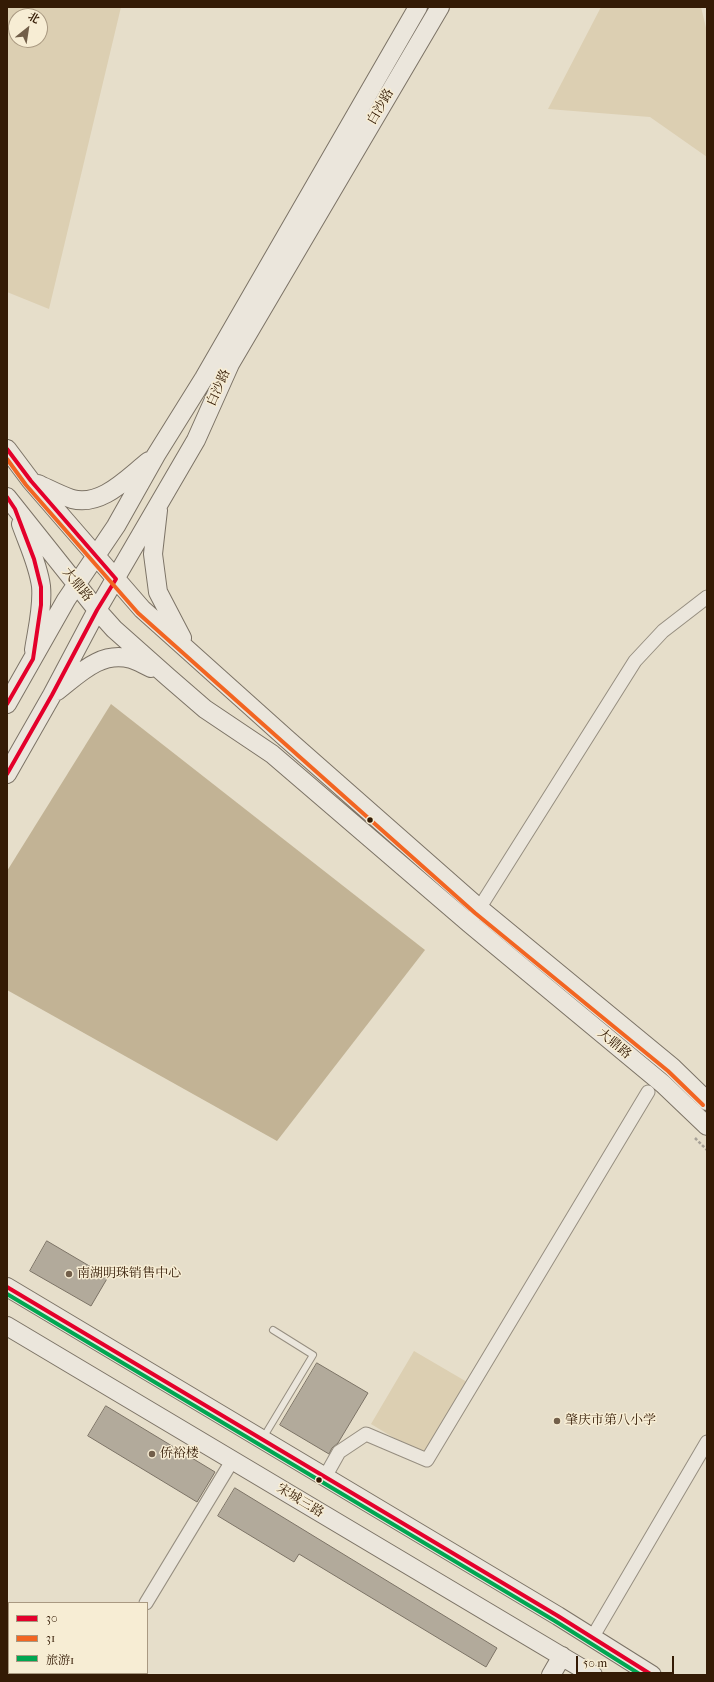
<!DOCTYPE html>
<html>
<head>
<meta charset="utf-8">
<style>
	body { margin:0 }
	#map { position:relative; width:714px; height:1682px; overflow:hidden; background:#e6deca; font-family:"IM FELL French Canon","Noto Serif SC",serif }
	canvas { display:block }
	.frame { position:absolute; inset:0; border:8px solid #341b05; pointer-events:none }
	.legend { position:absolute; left:8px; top:1602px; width:140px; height:72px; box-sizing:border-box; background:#f7edd4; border:1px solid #a99981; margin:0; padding:5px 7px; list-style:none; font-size:12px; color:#341b05 }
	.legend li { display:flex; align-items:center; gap:8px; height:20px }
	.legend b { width:20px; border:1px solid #a99981 }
	.north { position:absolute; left:8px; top:8px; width:40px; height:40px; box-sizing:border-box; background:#f7edd4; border:1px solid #a99981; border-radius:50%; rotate:30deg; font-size:11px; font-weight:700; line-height:16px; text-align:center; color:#341b05 }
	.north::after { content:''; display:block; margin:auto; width:14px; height:18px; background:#725f4a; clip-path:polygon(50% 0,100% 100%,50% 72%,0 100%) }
	.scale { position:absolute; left:576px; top:1656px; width:98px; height:18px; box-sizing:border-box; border:2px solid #341b05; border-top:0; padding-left:5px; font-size:12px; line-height:14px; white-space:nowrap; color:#341b05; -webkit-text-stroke:3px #f7edd4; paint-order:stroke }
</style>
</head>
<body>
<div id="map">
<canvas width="714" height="1682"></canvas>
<div class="frame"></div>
<ul class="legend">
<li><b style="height:5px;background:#e4002b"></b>30</li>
<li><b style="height:5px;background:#f26522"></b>31</li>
<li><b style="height:5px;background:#00a651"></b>旅游1</li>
</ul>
<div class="north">北</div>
<div class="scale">50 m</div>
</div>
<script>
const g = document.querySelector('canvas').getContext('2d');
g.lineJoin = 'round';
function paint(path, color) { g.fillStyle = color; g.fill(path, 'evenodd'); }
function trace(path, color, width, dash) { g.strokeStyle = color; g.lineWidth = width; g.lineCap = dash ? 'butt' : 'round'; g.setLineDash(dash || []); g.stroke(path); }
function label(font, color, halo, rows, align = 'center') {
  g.font = font + ' "IM FELL French Canon","Noto Serif SC",serif'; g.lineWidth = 3; g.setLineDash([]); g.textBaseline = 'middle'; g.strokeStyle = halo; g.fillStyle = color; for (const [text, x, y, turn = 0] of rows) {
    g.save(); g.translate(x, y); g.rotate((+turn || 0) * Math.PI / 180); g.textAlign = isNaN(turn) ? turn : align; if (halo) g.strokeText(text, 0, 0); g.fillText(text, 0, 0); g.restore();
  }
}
paint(new Path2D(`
	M 7,7 L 121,7 L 49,309 L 7,292 ZM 16,16 L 40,16 L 40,40 L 16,40 Z
	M 601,7 L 701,7 L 707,32 L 707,157 L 650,117 L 548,109 Z
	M 414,1351 L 467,1382 L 424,1456 L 371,1424 Z`), '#dccfb2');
paint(new Path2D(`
	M 111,704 L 425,950 L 277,1141 L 7,990 L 7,871 Z`), '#c2b395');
const building = new Path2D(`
	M 47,1241 L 108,1277 L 91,1306 L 30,1271 Z
	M 317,1363 L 368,1393 L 338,1443 L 332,1448 L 329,1454 L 280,1425 Z
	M 106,1406 L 215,1472 L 197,1502 L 88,1436 Z
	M 235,1488 L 497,1648 L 486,1667 L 299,1554 L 294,1562 L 218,1516 Z`);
paint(building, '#b2aa9b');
trace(building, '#7c7366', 1);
const lane = new Path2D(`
	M 263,1438 L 313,1355 L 273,1330`);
const street = new Path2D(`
	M 475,915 L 635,661 L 663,631 L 707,597
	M 325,1477 L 339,1452 L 366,1434 L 427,1460 L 648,1092
	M 146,1603 L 232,1461
	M 592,1638 L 707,1442
	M 7,1649 L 9,1650
	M 50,1673 L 53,1675
	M 103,1675 L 104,1673`);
const secondary = new Path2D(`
	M 7,449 L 31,481 L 142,609 L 287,739 L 479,908 L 672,1067 L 707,1101
	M 38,484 C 49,489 60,495 72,499 C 102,507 128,477 149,461
	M 7,497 L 97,610 L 114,629 L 168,677 L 205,709 L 272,754 L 470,924 L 663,1084 L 707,1126
	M 158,510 L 153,554 L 158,592 L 182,638
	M 21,524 C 28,544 38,564 41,586 C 43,607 37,630 34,650
	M 57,691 C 78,675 101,650 131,659 C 138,661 144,665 151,668
	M 7,704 L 66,600 L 116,526 L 156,455 L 204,378 L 418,7
	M 7,774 L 52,695 L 97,610 L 196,440 L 230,364 L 440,7
	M 7,1287 L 558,1616 L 652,1675
	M 7,1326 L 593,1675
	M 551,1675 L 562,1656`);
trace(lane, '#968e80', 8);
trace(street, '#968e80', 15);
trace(secondary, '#7c7366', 20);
trace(new Path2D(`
	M 695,1138 L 707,1150`), '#a7a197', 2.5, [3, 2]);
trace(lane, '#ebe6dc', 6);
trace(street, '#ebe6dc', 13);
trace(secondary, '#ebe6dc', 18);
trace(new Path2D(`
	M 7,449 L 31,481 L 116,579 L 97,610 L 52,695 L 7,774
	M 7,497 L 15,509 L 34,559 L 41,587 L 41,605 L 33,659 L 7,704
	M 7,1287 L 558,1616 L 652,1675`), '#e4002b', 4);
trace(new Path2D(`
	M 7,459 L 26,485 L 138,613 L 475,913 L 668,1071 L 703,1105`), '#f26522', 4);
trace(new Path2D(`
	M 7,1294 L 555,1621 L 641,1675`), '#00a651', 4);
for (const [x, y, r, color] of [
	[370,820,3.5,"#341b05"],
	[69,1274,4,"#725f4a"],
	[557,1421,4,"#725f4a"],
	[152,1454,4,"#725f4a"],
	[319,1480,3.5,"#341b05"]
]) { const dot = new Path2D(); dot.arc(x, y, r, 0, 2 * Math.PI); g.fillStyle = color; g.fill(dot); trace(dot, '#f7edd4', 1.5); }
label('13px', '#341b05', '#f7edd4', [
	["白沙路",381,107,-60],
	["白沙路",219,388,-66],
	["大鼎路",77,585,51],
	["大鼎路",614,1044,40],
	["宋城三路",300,1501,31]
]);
label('13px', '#341b05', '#f7edd4', [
	["南湖明珠销售中心",77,1274],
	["肇庆市第八小学",565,1421],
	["侨裕楼",160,1454]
], 'left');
</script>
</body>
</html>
